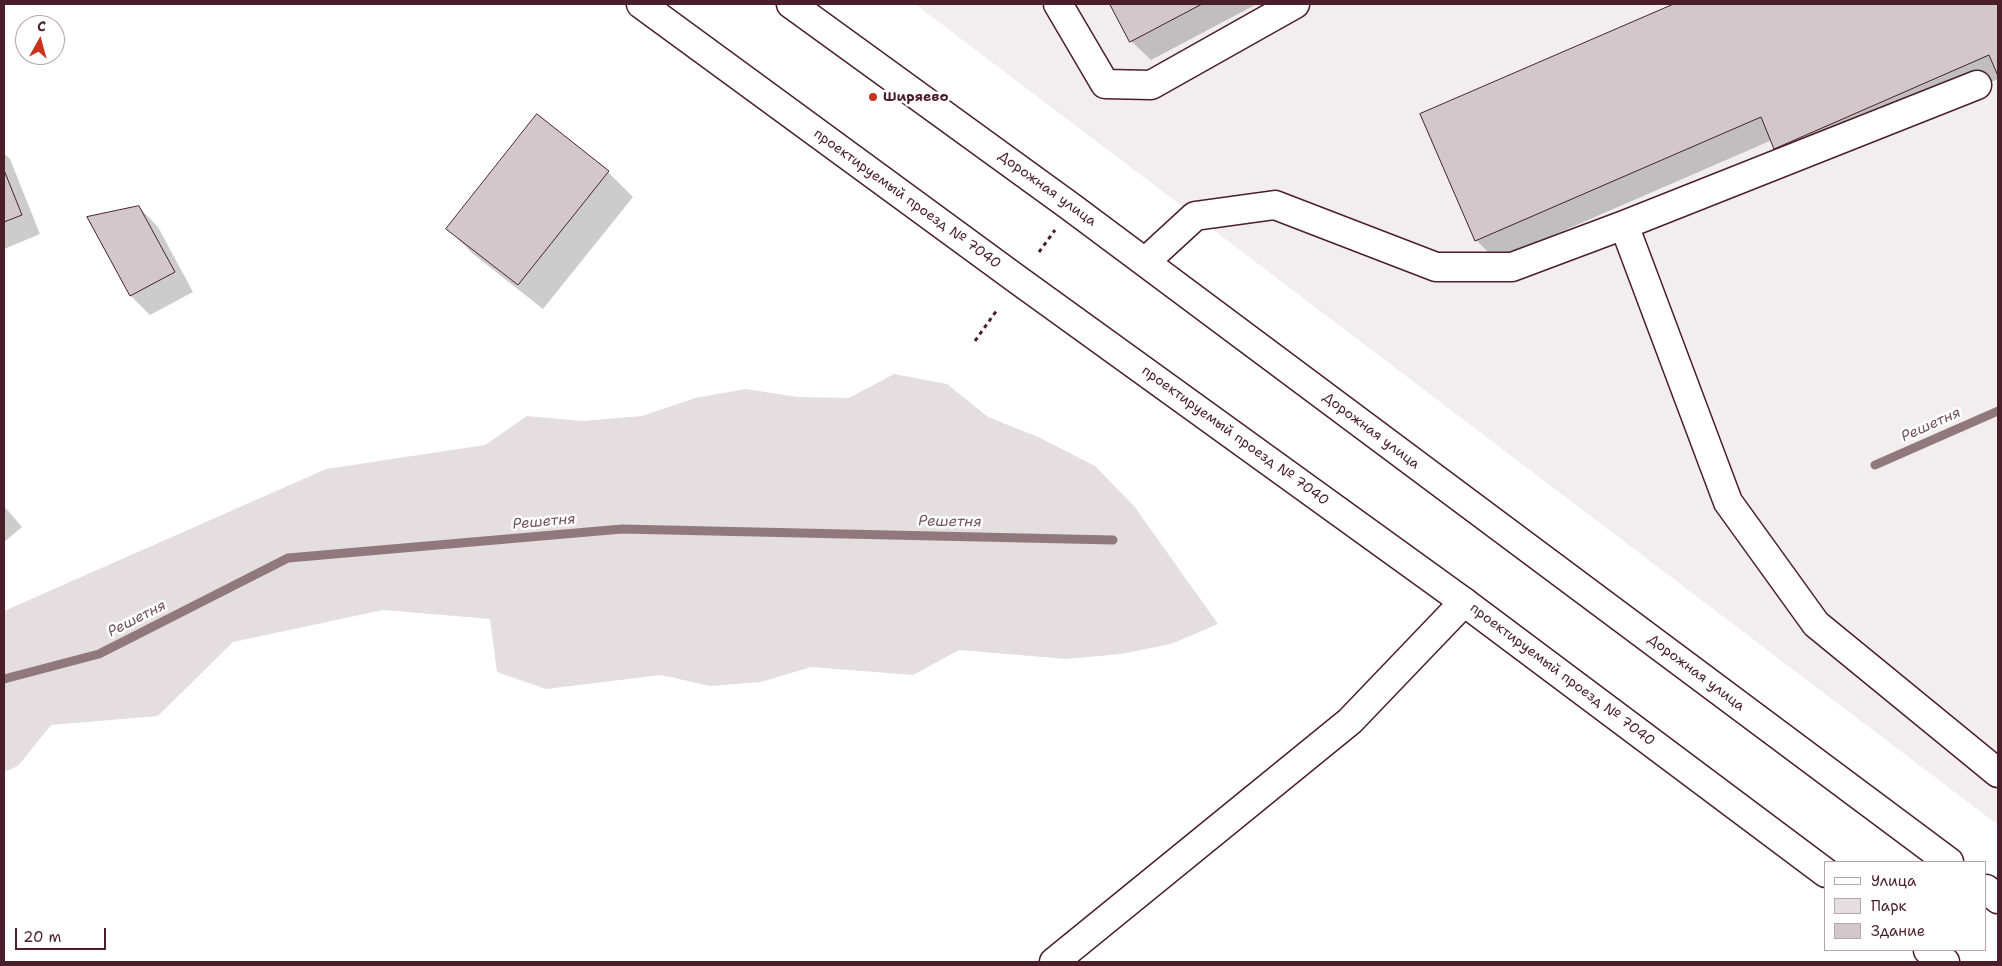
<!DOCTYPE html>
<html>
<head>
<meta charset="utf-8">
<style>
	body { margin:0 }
	#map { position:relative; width:2002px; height:966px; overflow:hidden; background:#fff; font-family:"Shantell Sans",sans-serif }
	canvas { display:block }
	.frame { position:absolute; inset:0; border:5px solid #4a1f2b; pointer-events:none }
	.legend { position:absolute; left:1824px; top:861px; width:162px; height:90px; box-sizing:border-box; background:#fff; border:1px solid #b7a5aa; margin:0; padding:6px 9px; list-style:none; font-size:15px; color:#4a1f2b }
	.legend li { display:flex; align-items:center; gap:10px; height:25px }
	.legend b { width:25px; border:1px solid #b7a5aa }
	.north { position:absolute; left:15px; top:15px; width:50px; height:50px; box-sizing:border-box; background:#fff; border:1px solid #b7a5aa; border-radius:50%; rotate:7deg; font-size:14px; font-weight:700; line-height:20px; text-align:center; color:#4a1f2b }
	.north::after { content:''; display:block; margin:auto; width:18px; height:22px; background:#c8321e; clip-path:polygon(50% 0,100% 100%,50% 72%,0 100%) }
	.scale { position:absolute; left:15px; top:928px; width:91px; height:22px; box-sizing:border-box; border:2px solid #4a1f2b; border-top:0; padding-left:6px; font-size:15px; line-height:18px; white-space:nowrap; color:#4a1f2b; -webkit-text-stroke:4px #fff; paint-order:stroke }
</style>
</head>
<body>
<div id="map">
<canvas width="2002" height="966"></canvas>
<div class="frame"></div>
<ul class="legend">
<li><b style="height:6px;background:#fff"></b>Улица</li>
<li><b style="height:14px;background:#e5dee0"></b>Парк</li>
<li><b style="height:14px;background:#d2c7cb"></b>Здание</li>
</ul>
<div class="north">С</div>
<div class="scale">20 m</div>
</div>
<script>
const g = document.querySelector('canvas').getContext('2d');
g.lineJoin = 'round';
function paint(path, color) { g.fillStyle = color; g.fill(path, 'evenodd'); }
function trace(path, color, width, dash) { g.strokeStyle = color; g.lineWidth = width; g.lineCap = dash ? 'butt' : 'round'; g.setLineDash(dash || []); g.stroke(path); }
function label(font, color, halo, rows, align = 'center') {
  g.font = font + ' "Shantell Sans",sans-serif'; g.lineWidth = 5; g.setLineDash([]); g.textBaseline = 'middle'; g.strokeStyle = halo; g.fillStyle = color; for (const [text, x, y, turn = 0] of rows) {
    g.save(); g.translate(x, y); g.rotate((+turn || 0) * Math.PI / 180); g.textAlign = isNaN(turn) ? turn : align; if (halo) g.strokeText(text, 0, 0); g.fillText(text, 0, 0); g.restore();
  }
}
paint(new Path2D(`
	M 915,4 L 1998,4 L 1998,825 L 1195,216 Z`), '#f2eeef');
paint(new Path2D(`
	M 894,374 L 947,384 L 988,417 L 1038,437 L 1095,466 L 1134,506 L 1218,624 L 1171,644 L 1121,654 L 1066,659 L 959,650 L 913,675 L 811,667 L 761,682 L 710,686 L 661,675 L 546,689 L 497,672 L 490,619 L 383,610 L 233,642 L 158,716 L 51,725 L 18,766 L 4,772 L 4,611 L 326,469 L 485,445 L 527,416 L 582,421 L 642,416 L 695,398 L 746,389 L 798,397 L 849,398 Z`), '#e5dee0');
paint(new Path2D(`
	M 1111,4 L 1257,4 L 1151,60 L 1131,41 Z
	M 1677,4 L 1998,4 L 1998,79 L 1795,167 L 1775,148 L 1772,140 L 1496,260 L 1476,240 L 1422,114 Z
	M 4,153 L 10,159 L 40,234 L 4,249 Z
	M 608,172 L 633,197 L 543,309 L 472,253 L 448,229 Z
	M 139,207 L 158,227 L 193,292 L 150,315 L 131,296 Z
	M 4,506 L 22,527 L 4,542 Z`), '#0003');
trace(new Path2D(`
	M 1875,465 L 1998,411
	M 4,679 L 99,654 L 288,558 L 622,529 L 1113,540`), '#91787e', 9);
const building = new Path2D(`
	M 1110,4 L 1202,4 L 1130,42 Z
	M 1674,4 L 1998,4 L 1998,76 L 1989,55 L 1774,149 L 1761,117 L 1475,241 L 1420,114 Z
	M 537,114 L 609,171 L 518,285 L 446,229 Z
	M 4,170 L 22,215 L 4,222 Z
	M 139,206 L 175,272 L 130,296 L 87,217 Z`);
paint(building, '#d2c7cb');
trace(building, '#4a1f2b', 1);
const minor = new Path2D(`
	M 791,4 L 1071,207 L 1949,862
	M 1058,4 L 1105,84 L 1151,85 L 1295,4
	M 1624,225 L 1728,502 L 1816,624 L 1998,773
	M 1145,262 L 1195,216 L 1275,205 L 1436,267 L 1512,267 L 1624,225 L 1977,85
	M 1986,889 L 1998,899
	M 1054,962 L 1350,721 L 1464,602`);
const major = new Path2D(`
	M 641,4 L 1018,280 L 1464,602 L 1826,873
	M 1928,950 L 1945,962`);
trace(minor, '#4a1f2b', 31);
trace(major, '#4a1f2b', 31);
trace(new Path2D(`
	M 1039,252 L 1055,230
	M 975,341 L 997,310`), '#4a1f2b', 3, [4, 4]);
trace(minor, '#fff', 28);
trace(major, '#fff', 28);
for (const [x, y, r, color] of [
	[873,97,5,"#c8321e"]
]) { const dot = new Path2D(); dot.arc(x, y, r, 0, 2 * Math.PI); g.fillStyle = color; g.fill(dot); trace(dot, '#fff', 2); }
label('bold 14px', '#4a1f2b', '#fff', [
	["Ширяево",883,97]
], 'left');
label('14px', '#4a1f2b', '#fff', [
	["Дорожная улица",1047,189,36],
	["проектируемый проезд № 7040",907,199,36],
	["Дорожная улица",1371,431,37],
	["проектируемый проезд № 7040",1235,436,36],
	["Дорожная улица",1696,673,37],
	["проектируемый проезд № 7040",1562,675,37]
]);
label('italic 15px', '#74535c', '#fff', [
	["Решетня",1931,425,-24],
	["Решетня",544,522,-5],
	["Решетня",950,522,1],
	["Решетня",137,619,-27]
]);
</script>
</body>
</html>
